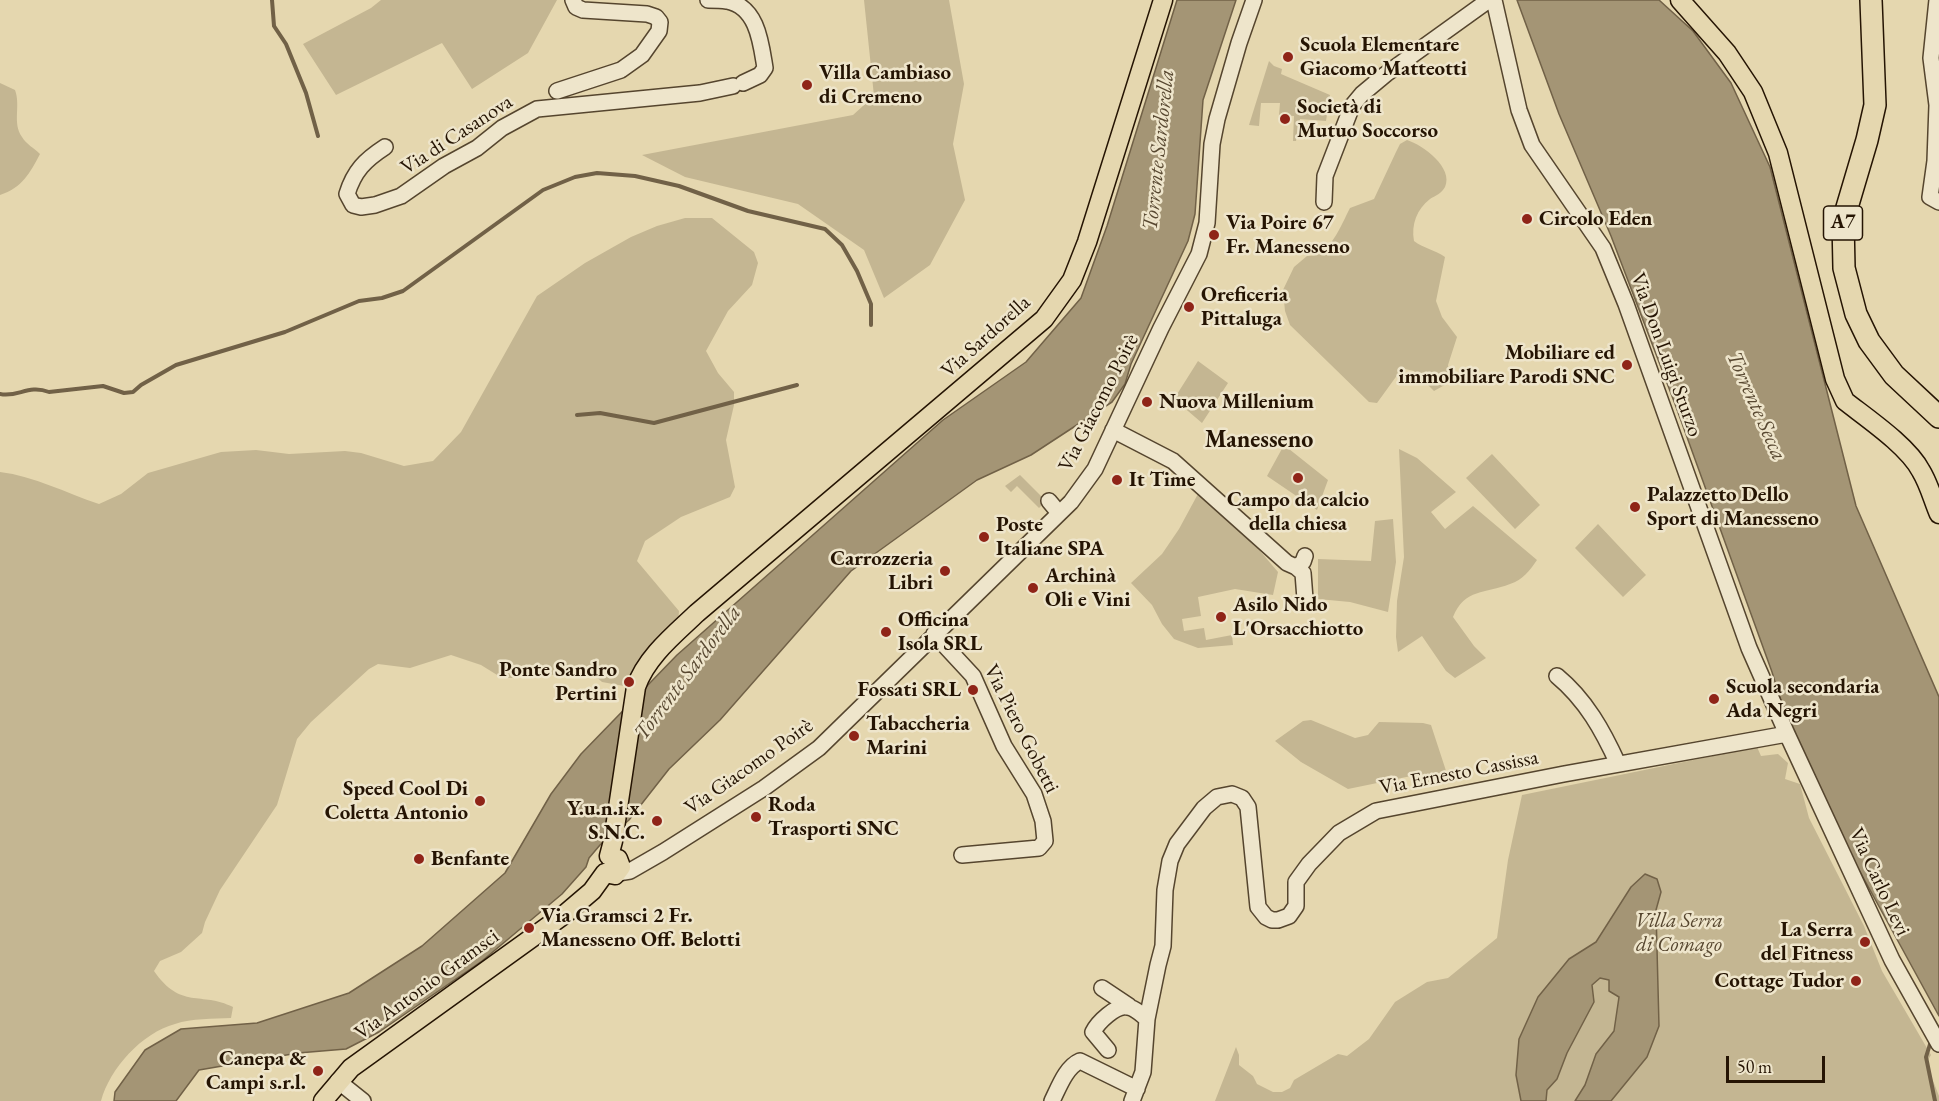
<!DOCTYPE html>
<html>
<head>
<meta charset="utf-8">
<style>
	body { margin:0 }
	#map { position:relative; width:1939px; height:1101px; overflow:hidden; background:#e5d7af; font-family:"EB Garamond",serif }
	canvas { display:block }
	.scale { position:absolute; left:1726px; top:1056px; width:99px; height:27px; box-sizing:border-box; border:3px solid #251403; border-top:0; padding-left:8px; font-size:18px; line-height:21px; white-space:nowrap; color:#251403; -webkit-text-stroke:4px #eee5cb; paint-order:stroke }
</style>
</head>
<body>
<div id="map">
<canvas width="1939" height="1101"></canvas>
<div class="scale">50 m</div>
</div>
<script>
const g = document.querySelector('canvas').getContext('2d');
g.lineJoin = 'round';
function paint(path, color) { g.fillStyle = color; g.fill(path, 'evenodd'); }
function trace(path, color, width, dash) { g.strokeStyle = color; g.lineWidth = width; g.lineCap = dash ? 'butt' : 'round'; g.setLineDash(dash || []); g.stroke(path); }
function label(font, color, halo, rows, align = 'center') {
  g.font = font + ' "EB Garamond",serif'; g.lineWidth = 5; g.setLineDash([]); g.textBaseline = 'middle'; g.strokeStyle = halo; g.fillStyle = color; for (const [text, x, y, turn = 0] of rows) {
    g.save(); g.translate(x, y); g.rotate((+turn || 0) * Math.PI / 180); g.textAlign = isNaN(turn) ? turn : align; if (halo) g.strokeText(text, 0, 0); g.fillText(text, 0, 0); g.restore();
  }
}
paint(new Path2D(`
	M 381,0 L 557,0 L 528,53 L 472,89 L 442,43 L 336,95 L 303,44 L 371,8 Z
	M 864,0 L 949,0 L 964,84 L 953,144 L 965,200 L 930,265 L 884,298 L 864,250 L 798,204 L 685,177 L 642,155 L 853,115 L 874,96 Z
	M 1269,61 L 1274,66 L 1282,69 L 1281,74 L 1330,95 L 1326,121 L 1300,119 L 1296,141 L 1293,141 L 1294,116 L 1279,115 L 1280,103 L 1261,103 L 1259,126 L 1249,125 Z
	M 0,83 L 15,90 C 21,106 12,123 22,137 C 26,144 34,148 40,154 C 30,173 22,188 0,195 Z
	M 1407,140 C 1423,145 1454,168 1445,187 C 1442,193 1435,196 1430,199 C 1417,209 1411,224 1414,241 C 1423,248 1435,250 1445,257 L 1436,301 L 1442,317 L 1457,337 L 1448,365 L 1450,382 L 1434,391 L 1414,371 L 1405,369 L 1398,374 L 1377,403 L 1369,402 L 1290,325 L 1285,311 L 1283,290 L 1294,267 L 1307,256 C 1330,257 1341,225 1350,208 L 1374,199 L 1396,152 L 1400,144 Z
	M 685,218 L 712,218 L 754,252 L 758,263 L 752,285 L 728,311 L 706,351 L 718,373 L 734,392 L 734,405 L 726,440 L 735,487 L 730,497 L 681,517 L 645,541 L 637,561 L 679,611 L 678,622 L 636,665 L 624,686 L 602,682 L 593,674 L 586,672 L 576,677 L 533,673 L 512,678 L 502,678 L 481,665 L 451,655 L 410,668 L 378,664 L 369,669 L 311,722 L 297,739 L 277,805 L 220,890 L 205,922 L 202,933 L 181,952 L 160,961 L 154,971 C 181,1010 201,991 233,1007 L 231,1018 C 213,1019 192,1018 175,1024 C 142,1033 110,1068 101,1101 L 0,1101 L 0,472 C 34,476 66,493 99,504 L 121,494 L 148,473 L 221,452 L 256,450 L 289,454 L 345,451 L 361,453 L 404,466 L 433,461 L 461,432 L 537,296 L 585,263 L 631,237 L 657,226 Z
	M 1198,361 L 1228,383 L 1202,423 L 1174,399 Z
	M 1284,445 L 1328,480 L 1317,510 L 1267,476 Z
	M 1399,449 L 1417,458 L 1456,492 L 1431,512 L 1445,529 L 1473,506 L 1537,560 C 1530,570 1523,580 1510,584 C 1485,594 1465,588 1453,617 L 1474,646 L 1486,658 L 1455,678 L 1446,671 L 1422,636 L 1398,652 L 1396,637 L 1397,601 L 1404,557 Z
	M 1492,454 L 1540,505 L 1515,529 L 1466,478 Z
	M 1020,475 L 1046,501 L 1039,508 L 1017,486 L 1011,492 L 1005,486 Z
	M 1199,492 L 1260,551 L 1278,572 L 1273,595 L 1235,589 L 1198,597 L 1201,616 L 1182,619 L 1184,631 L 1204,628 L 1206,640 L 1232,635 L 1233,645 L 1198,648 L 1174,639 L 1162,624 L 1152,605 L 1131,583 L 1162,554 L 1179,529 Z
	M 1393,519 L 1396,562 L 1388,612 L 1350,602 L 1318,599 L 1318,559 L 1371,561 L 1375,521 Z
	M 1598,524 L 1646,575 L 1623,597 L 1575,548 Z
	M 1311,720 L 1355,738 L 1368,735 L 1379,722 L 1423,723 L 1431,725 L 1449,780 L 1421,785 L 1416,775 L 1348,789 L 1301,762 L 1275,741 L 1303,721 Z
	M 1757,747 L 1761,756 L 1778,754 L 1788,763 L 1785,779 L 1800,784 L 1809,818 L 1864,926 L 1882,971 L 1931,1055 L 1926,1063 L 1939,1096 L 1939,1101 L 1215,1101 L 1236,1047 L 1239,1055 L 1239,1065 L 1253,1076 L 1257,1084 L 1273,1092 L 1282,1092 L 1290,1088 L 1294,1080 L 1338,1054 L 1347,1056 L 1369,1039 L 1395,1002 L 1427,982 L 1448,978 L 1497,938 L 1508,860 L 1522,795 Z`), '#c4b692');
const water = new Path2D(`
	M 1177,0 L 1236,0 L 1203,100 L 1195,214 L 1188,241 L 1131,364 L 1125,384 L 1112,402 L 1031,455 L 977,480 L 851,571 L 720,720 L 669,769 L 629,820 L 600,845 L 589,858 L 586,867 L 562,894 L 482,961 L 379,1032 L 346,1049 L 298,1053 L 199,1070 L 176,1101 L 114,1101 L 115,1092 L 145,1050 L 181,1029 L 257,1023 L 349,993 L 422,946 L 505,873 L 551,794 L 581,754 L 677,655 L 943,420 L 1026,362 L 1081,298 L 1107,226 Z
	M 1517,0 L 1659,0 L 1693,31 L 1731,83 L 1770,167 L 1856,506 L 1939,697 L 1939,1016 L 1824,806 L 1790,731 L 1772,672 L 1675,404 L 1611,236 L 1559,114 Z
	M 1645,874 L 1657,879 L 1661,892 L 1656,910 L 1659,1026 L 1647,1057 L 1611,1101 L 1575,1101 L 1585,1085 L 1596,1054 L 1614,1031 L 1619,997 L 1609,991 L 1609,980 L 1600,978 L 1592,985 L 1594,1002 L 1567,1053 L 1557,1079 L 1547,1090 L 1546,1101 L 1521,1101 L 1516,1075 L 1519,1039 L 1538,997 L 1569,959 L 1596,942 L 1631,887 Z`);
paint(water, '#a49575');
trace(water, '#716147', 1.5);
trace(new Path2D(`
	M 272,0 L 274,26 L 286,44 L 306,93 L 318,136
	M 0,394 C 18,398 28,384 49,392 L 103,386 L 124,393 L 133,392 L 141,385 L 176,365 L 285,332 L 359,301 L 382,298 L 403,291 L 543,190 L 575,177 L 597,173 L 635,176 L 679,186 L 748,211 L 825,229 L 842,245 L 857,271 L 871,304 L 871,325
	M 577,415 L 600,413 L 654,423 L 797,385
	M 1931,1041 L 1926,1057 L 1935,1101`), '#716147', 4);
const minor = new Path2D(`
	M 708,0 C 714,0 721,0 727,1 C 758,7 761,44 765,68 L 760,75 L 743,83
	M 1494,0 L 1519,110 L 1532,145 L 1603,248 L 1626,304 L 1749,648 L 1787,734 L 1892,960 L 1939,1044
	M 1937,0 L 1931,58 L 1937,105 L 1935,161 L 1930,197 L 1939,202
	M 557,91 L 621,70 L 642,55 L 659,31 L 660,22 L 656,17 L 647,14 L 583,10 L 576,7 L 573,0
	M 385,147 C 365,160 354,171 347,194 L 353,205 L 361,207 L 375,205 L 401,196 L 444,166 L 477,148 L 502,128 L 537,109 L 700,93 L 733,86
	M 1324,202 L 1325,176 L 1352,106 L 1362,94 L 1386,74 L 1489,0
	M 1113,430 L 1173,461 L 1287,563 L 1296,567 L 1303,562 L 1305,556
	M 1049,501 L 1059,513
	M 1296,567 L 1303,573 L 1305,599
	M 934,634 L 973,676 L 1004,746 L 1034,794 L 1043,821 L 1045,841 L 1039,848 L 962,855
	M 1557,676 C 1586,700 1603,731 1618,764
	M 618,873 L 630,871 L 663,852 L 764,788 L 819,748 L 1071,502 L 1095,469 L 1161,328 L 1199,254 L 1207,223 L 1212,144 L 1217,119 L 1239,43 L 1254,0
	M 1102,988 L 1129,1006
	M 1108,1050 L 1093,1032 C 1098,1022 1116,1005 1127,1007 C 1134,1007 1142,1015 1147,1019
	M 338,1081 L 363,1101
	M 1052,1101 C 1059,1087 1066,1067 1080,1061 L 1137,1089
	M 1132,1101 L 1143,1072 L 1147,1019 L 1158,965 L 1163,946 L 1165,890 L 1170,861 L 1177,844 L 1204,808 L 1217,797 L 1232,794 L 1242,798 L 1248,807 L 1258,907 L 1266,917 L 1272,920 L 1278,920 L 1289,916 L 1296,906 L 1296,882 L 1309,864 L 1339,833 L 1376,811 L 1564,774 L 1787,734`);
const major = new Path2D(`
	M 1680,0 L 1727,53 L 1753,92 L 1778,153 L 1835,379 L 1845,401 C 1868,419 1908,446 1921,471 C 1929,484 1933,500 1939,514
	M 609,856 L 613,841 L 636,687 C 646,657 675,634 697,613 L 1044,319 L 1072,280 L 1087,242 L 1163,0
	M 605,873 L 615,875 L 621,867 L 618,859 L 609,856
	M 323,1101 L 351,1068 L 565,914 L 592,891 L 605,873`);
const highway = new Path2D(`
	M 1871,0 L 1875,105 L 1867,140 L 1843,221 L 1844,268 L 1856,314 L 1869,341 L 1894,375 L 1939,417`);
trace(minor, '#55452e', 18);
trace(major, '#251403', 21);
trace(highway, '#251403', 24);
trace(minor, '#eee5cb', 15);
trace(major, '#e5d7af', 18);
trace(highway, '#e5d7af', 21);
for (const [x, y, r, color] of [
	[1288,57,6,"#8f2418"],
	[807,85,6,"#8f2418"],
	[1285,119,6,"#8f2418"],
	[1527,219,6,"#8f2418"],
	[1214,235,6,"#8f2418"],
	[1189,307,6,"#8f2418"],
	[1627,365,6,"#8f2418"],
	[1147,402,6,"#8f2418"],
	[1298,478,6,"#8f2418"],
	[1117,480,6,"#8f2418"],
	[1635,507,6,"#8f2418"],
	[984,537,6,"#8f2418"],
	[945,571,6,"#8f2418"],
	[1033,588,6,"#8f2418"],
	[1221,617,6,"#8f2418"],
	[886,632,6,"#8f2418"],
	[629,682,6,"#8f2418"],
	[973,690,6,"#8f2418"],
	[1714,699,6,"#8f2418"],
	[854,736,6,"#8f2418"],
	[480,801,6,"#8f2418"],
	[756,817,6,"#8f2418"],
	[657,821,6,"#8f2418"],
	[419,859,6,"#8f2418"],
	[529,928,6,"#8f2418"],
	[1865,942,6,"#8f2418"],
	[1856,981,6,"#8f2418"],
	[318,1071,6,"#8f2418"]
]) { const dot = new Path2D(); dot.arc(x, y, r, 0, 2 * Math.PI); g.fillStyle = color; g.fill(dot); trace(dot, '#eee5cb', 2); }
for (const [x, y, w] of [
	[1843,223,39]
]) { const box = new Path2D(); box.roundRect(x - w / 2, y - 17, w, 34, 4.5); g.fillStyle = '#eee5cb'; g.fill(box); trace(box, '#251403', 1.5); }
label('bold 20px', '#251403', null, [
	["A7",1843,223]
]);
label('bold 21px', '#251403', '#eee5cb', [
	["Scuola Elementare",1300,45],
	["Giacomo Matteotti",1300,69],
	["Villa Cambiaso",819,73],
	["di Cremeno",819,97],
	["Società di",1297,107],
	["Mutuo Soccorso",1297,131],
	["Circolo Eden",1539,219],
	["Via Poire 67",1226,223],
	["Fr. Manesseno",1226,247],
	["Oreficeria",1201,295],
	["Pittaluga",1201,319],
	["Mobiliare ed",1615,353,"right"],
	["immobiliare Parodi SNC",1615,377,"right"],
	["Nuova Millenium",1159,402],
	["It Time",1129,480],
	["Palazzetto Dello",1647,495],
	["Sport di Manesseno",1647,519],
	["Campo da calcio",1298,500,"center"],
	["della chiesa",1298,524,"center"],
	["Poste",996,525],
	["Italiane SPA",996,549],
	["Carrozzeria",933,559,"right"],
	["Libri",933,583,"right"],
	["Archinà",1045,576],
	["Oli e Vini",1045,600],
	["Asilo Nido",1233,605],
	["L'Orsacchiotto",1233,629],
	["Officina",898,620],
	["Isola SRL",898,644],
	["Ponte Sandro",617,670,"right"],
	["Pertini",617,694,"right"],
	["Scuola secondaria",1726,687],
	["Ada Negri",1726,711],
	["Fossati SRL",961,690,"right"],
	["Tabaccheria",866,724],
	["Marini",866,748],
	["Speed Cool Di",468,789,"right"],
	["Coletta Antonio",468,813,"right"],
	["Roda",768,805],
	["Trasporti SNC",768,829],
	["Y.u.n.i.x.",645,809,"right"],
	["S.N.C.",645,833,"right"],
	["Benfante",431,859],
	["Via Gramsci 2 Fr.",541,916],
	["Manesseno Off. Belotti",541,940],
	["La Serra",1853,930,"right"],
	["del Fitness",1853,954,"right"],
	["Cottage Tudor",1844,981,"right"],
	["Canepa &",306,1059,"right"],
	["Campi s.r.l.",306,1083,"right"]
], 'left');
label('21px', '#251403', '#eee5cb', [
	["Via di Casanova",457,135,-33],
	["Via Sardorella",986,337,-42],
	["Via Don Luigi Sturzo",1666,355,70],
	["Via Giacomo Poirè",1099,403,-63],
	["Via Piero Gobetti",1021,729,63],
	["Via Giacomo Poirè",749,767,-35],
	["Via Ernesto Cassissa",1459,773,-11],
	["Via Carlo Levi",1879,882,65],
	["Via Antonio Gramsci",427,985,-36]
]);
label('italic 21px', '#55452e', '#eee5cb', [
	["Villa Serra",1679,921],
	["di Comago",1679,945]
]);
label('italic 22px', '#584831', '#eee5cb', [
	["Torrente Sardorella",1159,150,-84],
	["Torrente Secca",1756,406,66],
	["Torrente Sardorella",688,673,-53]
]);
label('bold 24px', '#251403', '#eee5cb', [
	["Manesseno",1259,440]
]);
</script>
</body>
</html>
